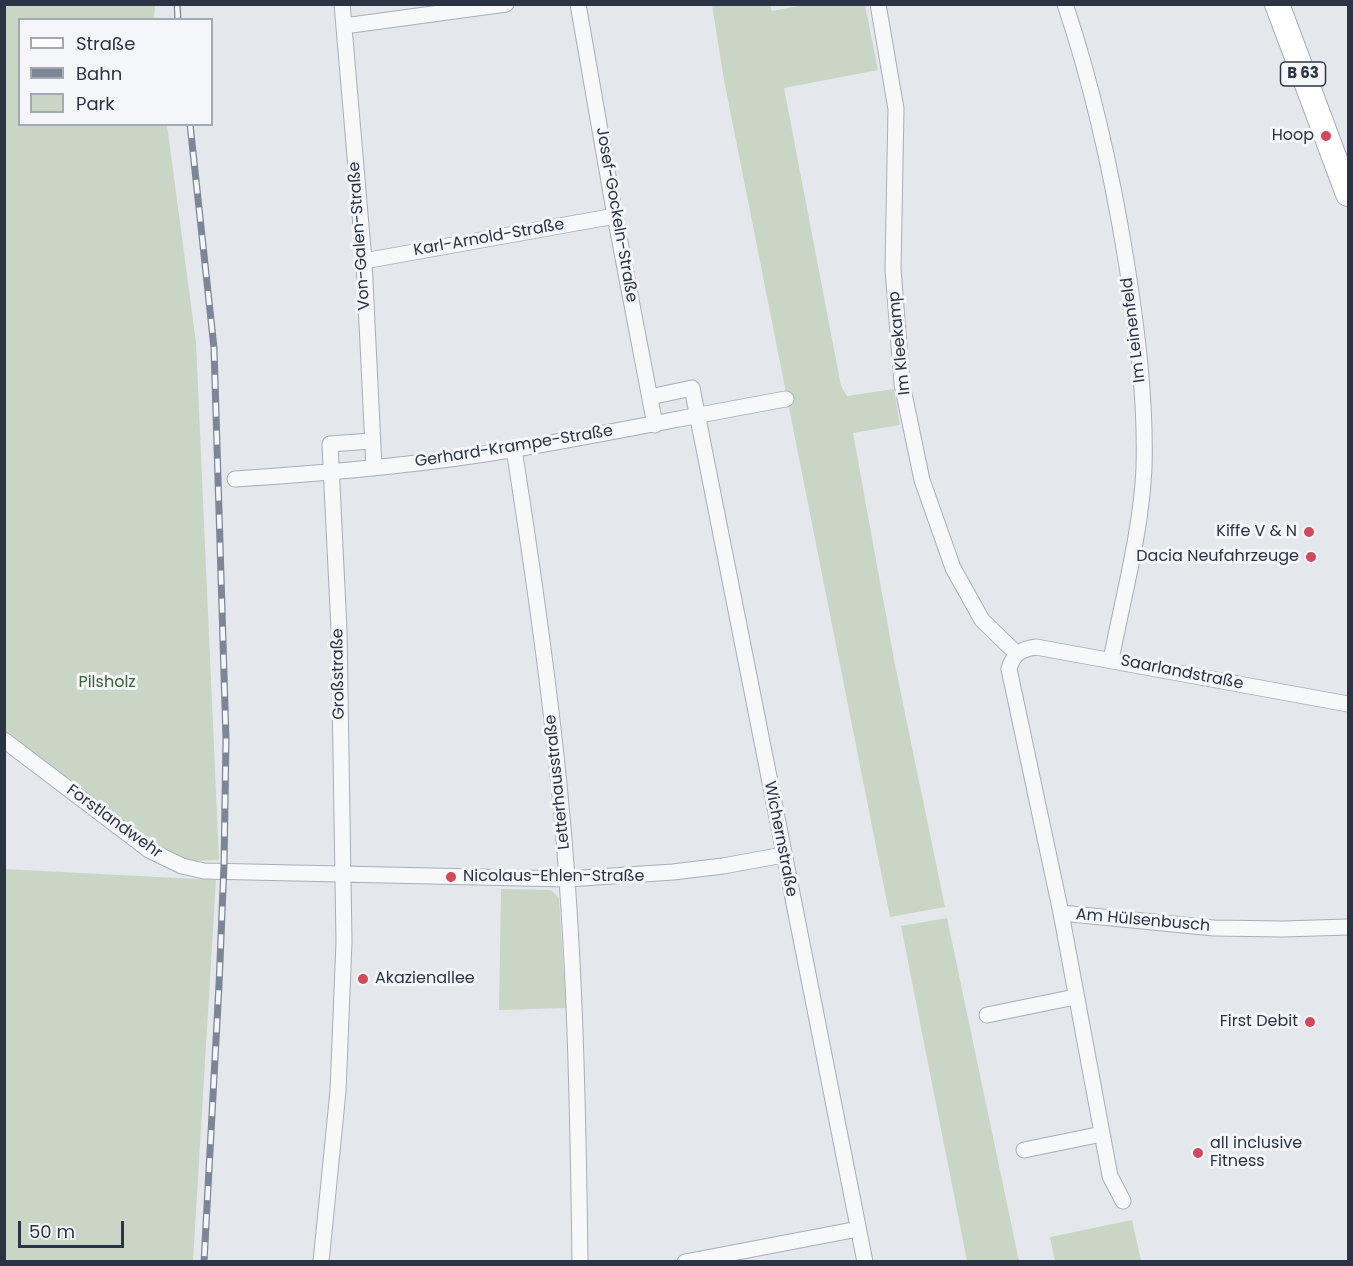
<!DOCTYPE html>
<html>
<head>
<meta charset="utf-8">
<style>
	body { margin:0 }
	#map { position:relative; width:1353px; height:1266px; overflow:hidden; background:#e4e7ec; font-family:Poppins,sans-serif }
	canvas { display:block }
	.frame { position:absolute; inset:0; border:6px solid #2b3445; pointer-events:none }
	.legend { position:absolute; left:18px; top:18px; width:195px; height:108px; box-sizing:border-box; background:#f4f6f9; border:2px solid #a4a8b1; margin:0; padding:8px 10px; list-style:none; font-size:18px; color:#2b3445 }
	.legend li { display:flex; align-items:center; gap:12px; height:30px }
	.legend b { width:30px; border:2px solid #a4a8b1 }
	.scale { position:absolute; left:18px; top:1221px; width:106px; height:27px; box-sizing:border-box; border:3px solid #2b3445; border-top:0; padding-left:8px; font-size:18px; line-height:21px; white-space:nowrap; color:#2b3445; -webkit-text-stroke:4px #f4f6f9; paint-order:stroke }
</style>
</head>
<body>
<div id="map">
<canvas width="1353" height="1266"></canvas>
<div class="frame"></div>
<ul class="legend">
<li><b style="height:8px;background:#fff"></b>Straße</li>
<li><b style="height:8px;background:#7d8696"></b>Bahn</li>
<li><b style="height:16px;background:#c9d6c5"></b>Park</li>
</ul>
<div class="scale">50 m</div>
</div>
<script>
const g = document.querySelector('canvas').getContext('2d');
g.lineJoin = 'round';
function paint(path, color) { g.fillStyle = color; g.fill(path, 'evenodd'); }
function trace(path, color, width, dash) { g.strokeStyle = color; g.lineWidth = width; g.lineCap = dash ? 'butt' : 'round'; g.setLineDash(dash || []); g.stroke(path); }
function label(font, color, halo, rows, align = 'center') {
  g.font = font + ' Poppins,sans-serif'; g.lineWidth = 6; g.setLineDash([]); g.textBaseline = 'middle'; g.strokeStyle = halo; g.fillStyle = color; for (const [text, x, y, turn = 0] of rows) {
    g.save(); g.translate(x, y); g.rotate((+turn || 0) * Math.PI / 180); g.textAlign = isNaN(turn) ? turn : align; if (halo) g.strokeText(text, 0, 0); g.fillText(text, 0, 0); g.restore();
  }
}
paint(new Path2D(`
	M 4,5 L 155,5 L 154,19 L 20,20 L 20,124 L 167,125 L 196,343 L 219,860 L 190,861 L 169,853 L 128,830 L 5,736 Z
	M 712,5 L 770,5 L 772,11 L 804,5 L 865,5 L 878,70 L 784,88 L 841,386 L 847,396 L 894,389 L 900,425 L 853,433 L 895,665 L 945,907 L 890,917 L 724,80 Z
	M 4,869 L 216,880 L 193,1261 L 5,1261 Z
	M 501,889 L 551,890 L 559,898 L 566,1008 L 499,1010 Z
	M 947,918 L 1019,1261 L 967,1261 L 901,926 Z
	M 1132,1220 L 1141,1261 L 1055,1261 L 1050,1237 Z`), '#c9d6c5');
const street = new Path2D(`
	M 342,4 L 364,261 L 374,468
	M 578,4 L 615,216 L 655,425
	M 878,4 L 896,109 L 893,269 L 902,384 L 922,480 L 953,568 L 982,620 L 1016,653
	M 1065,4 C 1093,87 1112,174 1126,260 C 1137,329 1146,399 1144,468 C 1141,533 1123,597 1111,660
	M 344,26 L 506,4
	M 364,261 L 615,216
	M 650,397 L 692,388 L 865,1262
	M 514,449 C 532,564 549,679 560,795 C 575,950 578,1106 580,1262
	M 235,479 C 329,473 423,465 516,449 C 606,434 696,415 786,399
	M 1348,704 L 1036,647 C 1021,649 1013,654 1009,669 L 1061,913 L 1214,928 L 1283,929 L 1348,927
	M 4,740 L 149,850 L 182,866 L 204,871 L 567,879 L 673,872 L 723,866 L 783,855
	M 1061,913 L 1110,1176 L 1123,1201
	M 987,1015 L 1075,997
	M 1024,1150 L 1102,1134
	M 321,1262 L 338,1091 L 344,942 L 339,630 L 330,444 L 371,441
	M 685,1262 L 858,1229`);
const primary = new Path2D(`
	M 1277,4 L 1348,194`);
trace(street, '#a9aeb7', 17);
trace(primary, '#a3abb8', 26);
trace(street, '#f7f8fa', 15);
trace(primary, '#fff', 24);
const rail = new Path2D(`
	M 177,4 L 178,20
	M 190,124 L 214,348 L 226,739 L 224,865 L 219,985 L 204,1262`);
trace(rail, '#7d8696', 7);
trace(rail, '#f4f6f9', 4.5, [14]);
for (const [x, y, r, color] of [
	[1326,136,6,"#d1495b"],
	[1309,532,6,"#d1495b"],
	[1311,557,6,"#d1495b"],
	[451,877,6,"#d1495b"],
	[363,979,6,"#d1495b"],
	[1310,1022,6,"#d1495b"],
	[1198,1153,6,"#d1495b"]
]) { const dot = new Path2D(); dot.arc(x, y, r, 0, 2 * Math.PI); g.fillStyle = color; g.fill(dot); trace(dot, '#f4f6f9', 2); }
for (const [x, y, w] of [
	[1303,74,45]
]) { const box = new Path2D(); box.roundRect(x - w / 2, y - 12, w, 24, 4.5); g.fillStyle = '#f4f6f9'; g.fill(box); trace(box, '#2b3445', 1.5); }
label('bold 15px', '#2b3445', null, [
	["B 63",1303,74]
]);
label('16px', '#2b3445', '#f4f6f9', [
	["Hoop",1314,136],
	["Kiffe V & N",1297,532],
	["Dacia Neufahrzeuge",1299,557],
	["Nicolaus-Ehlen-Straße",463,877,"left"],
	["Akazienallee",375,979,"left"],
	["First Debit",1298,1022],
	["all inclusive",1210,1144,"left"],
	["Fitness",1210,1162,"left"]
], 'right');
label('16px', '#2b3445', '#f4f6f9', [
	["Josef-Gockeln-Straße",616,215,80],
	["Von-Galen-Straße",360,236,-94],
	["Karl-Arnold-Straße",489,238,-10],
	["Im Leinenfeld",1134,330,-97],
	["Im Kleekamp",900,343,-96],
	["Gerhard-Krampe-Straße",514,447,-9],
	["Saarlandstraße",1182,673,11],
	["Großstraße",339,674,-91],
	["Letterhausstraße",558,782,-96],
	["Forstlandwehr",114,822,36],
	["Wichernstraße",780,839,79],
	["Am Hülsenbusch",1143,921,5]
]);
label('16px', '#3f6138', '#f4f6f9', [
	["Pilsholz",107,683]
]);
</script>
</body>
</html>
